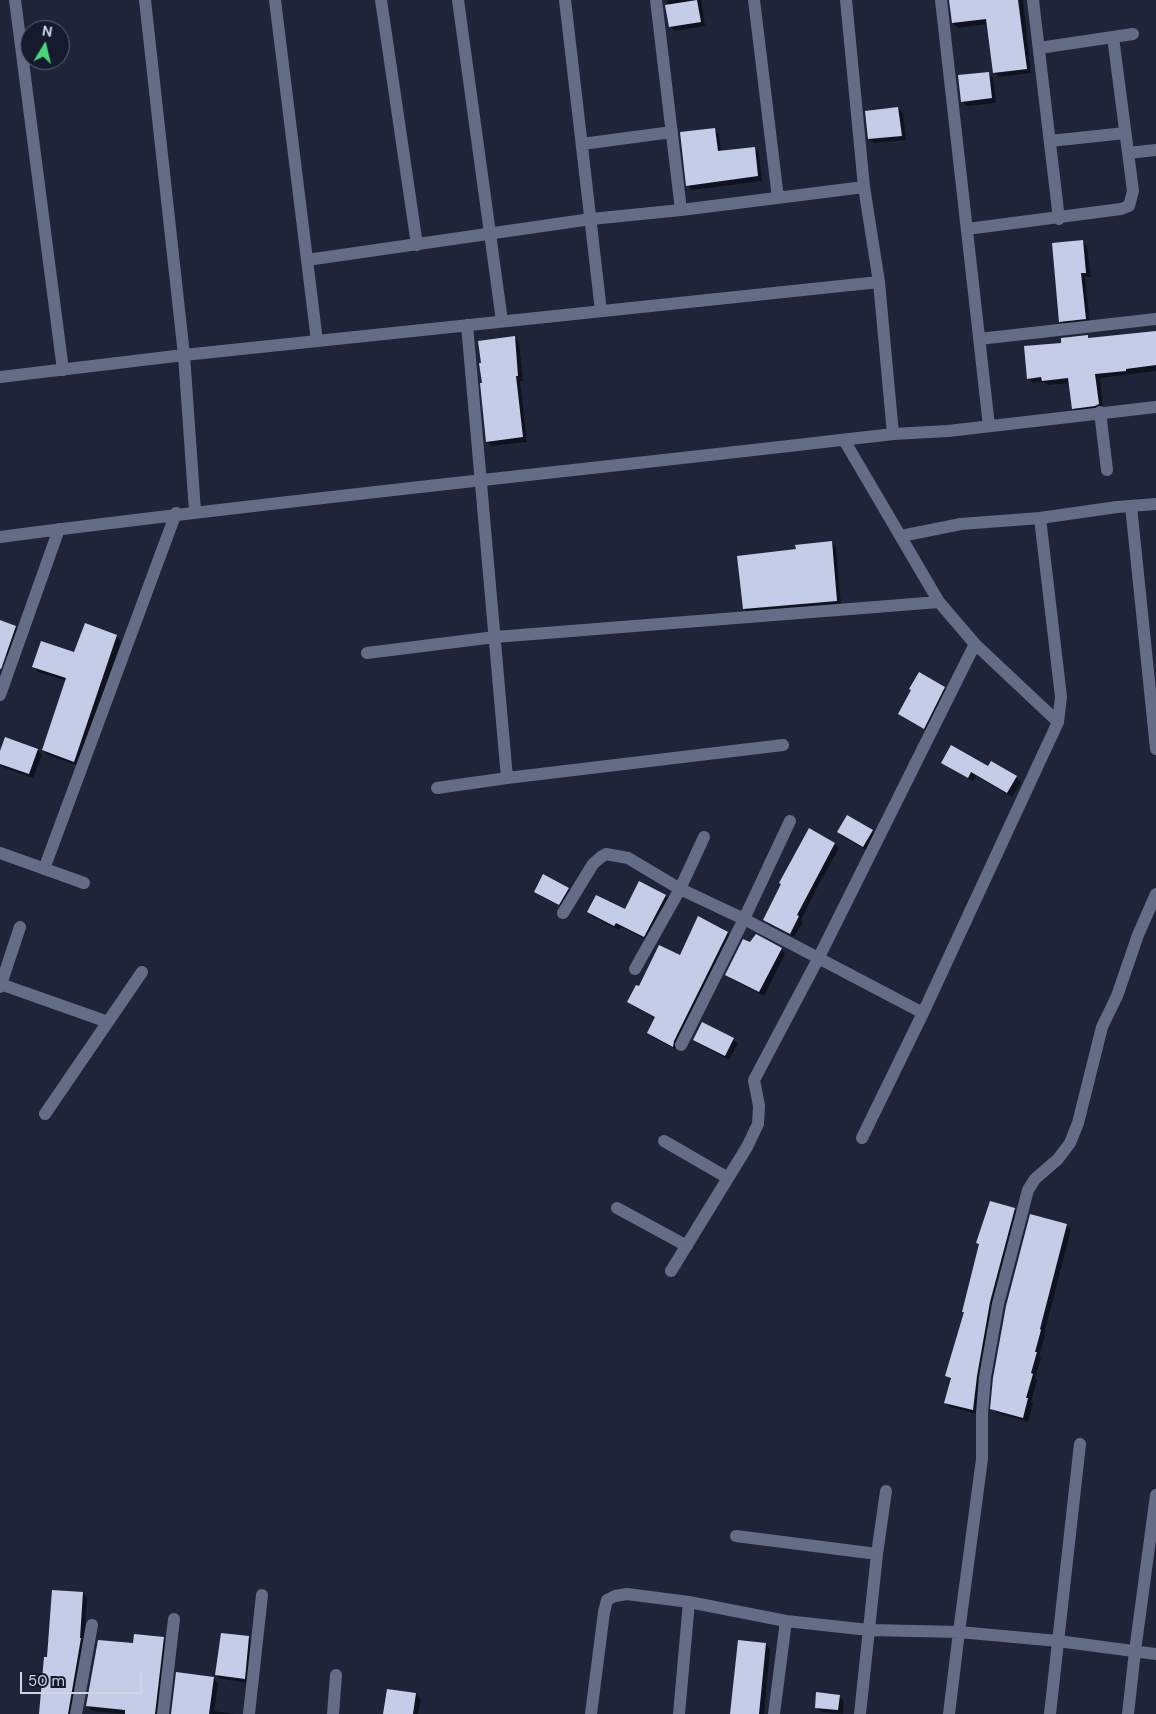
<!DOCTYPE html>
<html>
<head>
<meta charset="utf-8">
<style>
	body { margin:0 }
	#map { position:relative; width:1156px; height:1714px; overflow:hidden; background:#1f2439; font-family:"DM Sans",sans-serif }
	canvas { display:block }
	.north { position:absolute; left:20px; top:20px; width:50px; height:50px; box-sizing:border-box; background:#161a2e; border:1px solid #606476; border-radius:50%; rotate:9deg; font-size:14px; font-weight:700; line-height:20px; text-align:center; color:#d0d4e2 }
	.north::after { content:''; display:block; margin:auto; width:18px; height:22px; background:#45d77a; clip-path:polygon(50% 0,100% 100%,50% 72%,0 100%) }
	.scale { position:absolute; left:20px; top:1672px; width:122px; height:22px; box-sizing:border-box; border:2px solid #d0d4e2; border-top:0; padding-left:6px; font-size:15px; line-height:18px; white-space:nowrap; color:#d0d4e2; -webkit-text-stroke:4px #161a2e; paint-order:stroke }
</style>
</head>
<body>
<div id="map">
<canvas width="1156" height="1714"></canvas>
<div class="north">N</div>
<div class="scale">50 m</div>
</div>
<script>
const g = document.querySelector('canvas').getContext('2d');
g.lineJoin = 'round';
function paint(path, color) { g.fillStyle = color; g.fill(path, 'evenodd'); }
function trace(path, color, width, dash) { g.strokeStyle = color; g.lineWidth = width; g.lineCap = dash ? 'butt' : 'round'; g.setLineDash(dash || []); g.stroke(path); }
paint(new Path2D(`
	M 667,0 L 701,0 L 705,26 L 674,31 L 670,26 Z
	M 950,0 L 1023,0 L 1031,73 L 999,77 L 994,72 L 988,24 L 958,28 L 953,23 Z
	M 988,73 L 993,78 L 996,103 L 967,106 L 962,101 Z
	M 898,108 L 903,113 L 906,140 L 874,143 L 869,139 Z
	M 714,129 L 719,134 L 721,152 L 755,148 L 759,153 L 762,181 L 692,190 L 688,186 Z
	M 1083,242 L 1087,246 L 1091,277 L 1085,277 L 1090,323 L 1065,326 L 1061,321 Z
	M 1156,332 L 1156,371 L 1100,378 L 1103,408 L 1077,413 L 1073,408 L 1070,383 L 1048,385 L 1044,382 L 1033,383 L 1028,378 L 1063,344 L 1087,336 L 1090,339 Z
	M 515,338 L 519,342 L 523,381 L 520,381 L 527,442 L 492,446 L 487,442 L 484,384 Z
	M 832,542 L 836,547 L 841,605 L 749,614 L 744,609 L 797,550 Z
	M 0,621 L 15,627 L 20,632 L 11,657 L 0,653 Z
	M 116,636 L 121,641 L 79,766 L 48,755 L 43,750 L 67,681 L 38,672 L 34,667 L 75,653 Z
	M 944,688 L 949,692 L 929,732 L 904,718 L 899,714 Z
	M 7,739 L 38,750 L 42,755 L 33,778 L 2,767 L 0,764 L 0,756 Z
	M 943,762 L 988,768 L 991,763 L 1016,777 L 1021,782 L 1012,797 L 976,776 L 973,781 L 948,767 Z
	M 847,817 L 872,831 L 877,836 L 868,851 L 843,837 L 838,832 Z
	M 835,844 L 839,848 L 819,884 L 801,920 L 803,922 L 794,937 L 769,924 L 764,920 Z
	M 640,883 L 666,896 L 670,901 L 649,941 L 621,927 L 619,930 L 593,917 L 589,912 L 625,911 Z
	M 568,889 L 573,893 L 564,908 L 540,896 L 536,892 Z
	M 713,926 L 728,933 L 732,938 L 678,1047 L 678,1050 L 653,1038 L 648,1033 L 656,1018 L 633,1006 L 629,1002 L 639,987 L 680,957 Z
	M 781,949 L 785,954 L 764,996 L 731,979 L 727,974 Z
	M 694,1039 L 733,1039 L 738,1044 L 729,1060 L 699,1044 Z
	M 1014,1209 L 1019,1214 L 977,1414 L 950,1407 L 945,1402 L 951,1381 L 947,1376 L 965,1314 L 963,1311 Z
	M 1066,1225 L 1071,1230 L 1044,1334 L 1045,1336 L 1039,1356 L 1041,1358 L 1035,1378 L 1037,1380 L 1031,1402 L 1033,1404 L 1028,1422 L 997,1413 L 992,1408 Z
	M 83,1593 L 87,1598 L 84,1642 L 73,1714 L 40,1714 L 48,1659 Z
	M 163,1638 L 168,1643 L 160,1714 L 126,1714 L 92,1711 L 87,1706 L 134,1645 Z
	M 249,1638 L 253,1642 L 249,1683 L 221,1679 L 216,1675 Z
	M 765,1644 L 770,1649 L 764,1714 L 731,1714 Z
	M 213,1678 L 218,1683 L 214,1711 L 234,1714 L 172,1714 Z
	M 388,1691 L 416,1694 L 421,1699 L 418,1714 L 384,1714 Z
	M 839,1696 L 844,1701 L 843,1714 L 821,1712 L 816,1707 Z`), '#0007');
paint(new Path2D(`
	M 697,0 L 701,22 L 669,27 L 665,5 Z
	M 949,0 L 1018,0 L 1027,69 L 993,73 L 986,19 L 952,23 Z
	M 989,72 L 992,98 L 961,102 L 958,75 Z
	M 898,107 L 902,136 L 868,139 L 865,111 Z
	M 715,128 L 718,151 L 755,147 L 758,176 L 686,186 L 680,132 Z
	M 1083,240 L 1086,273 L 1081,273 L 1086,319 L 1059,322 L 1052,243 Z
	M 1156,331 L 1156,365 L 1126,369 L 1126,371 L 1095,374 L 1099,404 L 1095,406 L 1072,409 L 1068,378 L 1042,381 L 1041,377 L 1027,379 L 1024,346 L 1061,343 L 1061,338 L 1088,335 L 1088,338 Z
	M 515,336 L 518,376 L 516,376 L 523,437 L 486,442 L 480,383 L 482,383 L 479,363 L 481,363 L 478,341 Z
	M 832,541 L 837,601 L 743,609 L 737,556 L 796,549 L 795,545 Z
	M 0,620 L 16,626 L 1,669 L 0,669 Z
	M 85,623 L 117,635 L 74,762 L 42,750 L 66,678 L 32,667 L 41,641 L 74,652 Z
	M 919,672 L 945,687 L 924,729 L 898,714 L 911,690 L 909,689 Z
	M 5,737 L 38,749 L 29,774 L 0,764 L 0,751 Z
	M 951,745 L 988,766 L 991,761 L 1017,776 L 1007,793 L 971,772 L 968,778 L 941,763 Z
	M 847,815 L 873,830 L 863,847 L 837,832 Z
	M 809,828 L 835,843 L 797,915 L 799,916 L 790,934 L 763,920 L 781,884 L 779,883 Z
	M 543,874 L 569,888 L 559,905 L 534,892 Z
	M 639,881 L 666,895 L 644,937 L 616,923 L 614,926 L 587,912 L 596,895 L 625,909 Z
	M 698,916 L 728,932 L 674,1041 L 673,1047 L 647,1033 L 655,1017 L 627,1002 L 636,985 L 639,986 L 659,945 L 680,955 Z
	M 756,934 L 782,948 L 759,992 L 725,975 L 743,939 L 750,942 Z
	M 702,1022 L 734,1038 L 725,1056 L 693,1040 Z
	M 990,1201 L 1015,1208 L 990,1302 L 977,1376 L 973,1410 L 944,1403 L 951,1378 L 945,1376 L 964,1312 L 962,1312 L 979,1244 L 976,1243 Z
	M 1030,1214 L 1067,1224 L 1040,1329 L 1041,1330 L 1035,1352 L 1037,1352 L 1031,1373 L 1033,1374 L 1026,1398 L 1028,1398 L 1023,1418 L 990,1409 L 993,1378 L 1006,1306 Z
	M 52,1590 L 83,1592 L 80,1638 L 81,1638 L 68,1714 L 39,1714 L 44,1657 L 47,1657 Z
	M 221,1633 L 249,1636 L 245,1679 L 215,1675 Z
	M 134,1634 L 164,1637 L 155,1714 L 125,1714 L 125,1710 L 86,1706 L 98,1640 L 133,1643 Z
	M 738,1640 L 766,1643 L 759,1714 L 730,1714 Z
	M 176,1672 L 214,1677 L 209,1714 L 171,1714 Z
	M 387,1689 L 416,1693 L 413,1714 L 383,1714 Z
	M 816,1692 L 840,1695 L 838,1710 L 815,1708 Z`), '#c4cce8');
trace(new Path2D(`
	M 15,0 L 63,370
	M 145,0 L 184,355 L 195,511
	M 275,0 L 317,341
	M 381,0 L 417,245
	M 458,0 L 502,321
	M 565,0 L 601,311
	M 656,0 L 681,210 L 864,187
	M 754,0 L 778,198
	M 846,0 L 864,187 L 879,282 L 893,434
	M 941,0 L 989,426
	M 1033,0 L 1059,219
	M 1039,48 L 1133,34
	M 1050,141 L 1125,133
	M 582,144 L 672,132
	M 1128,153 L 1156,150
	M 967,229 L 1121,209 L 1129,206 L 1133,191 L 1113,37
	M 307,260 L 591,219 L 681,210
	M 467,325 L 507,778
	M 979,339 L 1156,319
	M 0,377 L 184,355 L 879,282
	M 1100,412 L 1107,470
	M 844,440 L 939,602 L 975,644 L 1058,722
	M 1131,506 L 1156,749
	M 901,536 L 961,524 L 1040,518 L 1117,507 L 1156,504
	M 0,537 C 297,498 596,469 893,434 L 948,431 L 1156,407
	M 367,653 L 495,637 L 939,602
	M 0,695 L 59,529
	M 437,788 L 507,778 L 783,745
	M 0,853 L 84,883
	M 44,869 L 176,513
	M 563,913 L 593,864 L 601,857 L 606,854 L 628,858 L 680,889 L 744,919 L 923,1013
	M 635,969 L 680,889 L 704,837
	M 0,984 L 108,1022
	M 0,987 L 20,927
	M 681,1045 L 744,919 L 790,821
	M 45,1114 L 142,972
	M 862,1138 L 923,1013 L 1058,722 L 1061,697 L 1040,518
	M 664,1141 L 728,1178
	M 617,1208 L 687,1246
	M 671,1271 L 747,1147 L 758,1124 L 759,1106 L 754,1080 L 818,959 L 975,644
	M 736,1536 L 877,1554
	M 76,1714 L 92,1625
	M 163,1714 L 174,1619
	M 249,1714 L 262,1595
	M 333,1714 L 336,1675
	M 591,1714 L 604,1612 L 607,1600 L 615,1596 L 627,1594 L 689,1602 L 786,1621 L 869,1630 L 959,1632 L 1058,1641 L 1156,1654
	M 679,1714 L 689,1602
	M 774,1714 L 786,1621
	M 860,1714 L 877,1554 L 886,1491
	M 949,1714 L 959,1632 L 982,1459 L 982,1413 L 985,1377 L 998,1304 L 1028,1190 L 1035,1179 L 1058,1159 L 1070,1143 L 1078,1123 L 1102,1027 L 1117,996 L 1138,935 L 1156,894
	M 1050,1714 L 1080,1444
	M 1128,1714 L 1135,1651 L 1156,1495`), '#656c85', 12);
</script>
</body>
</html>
